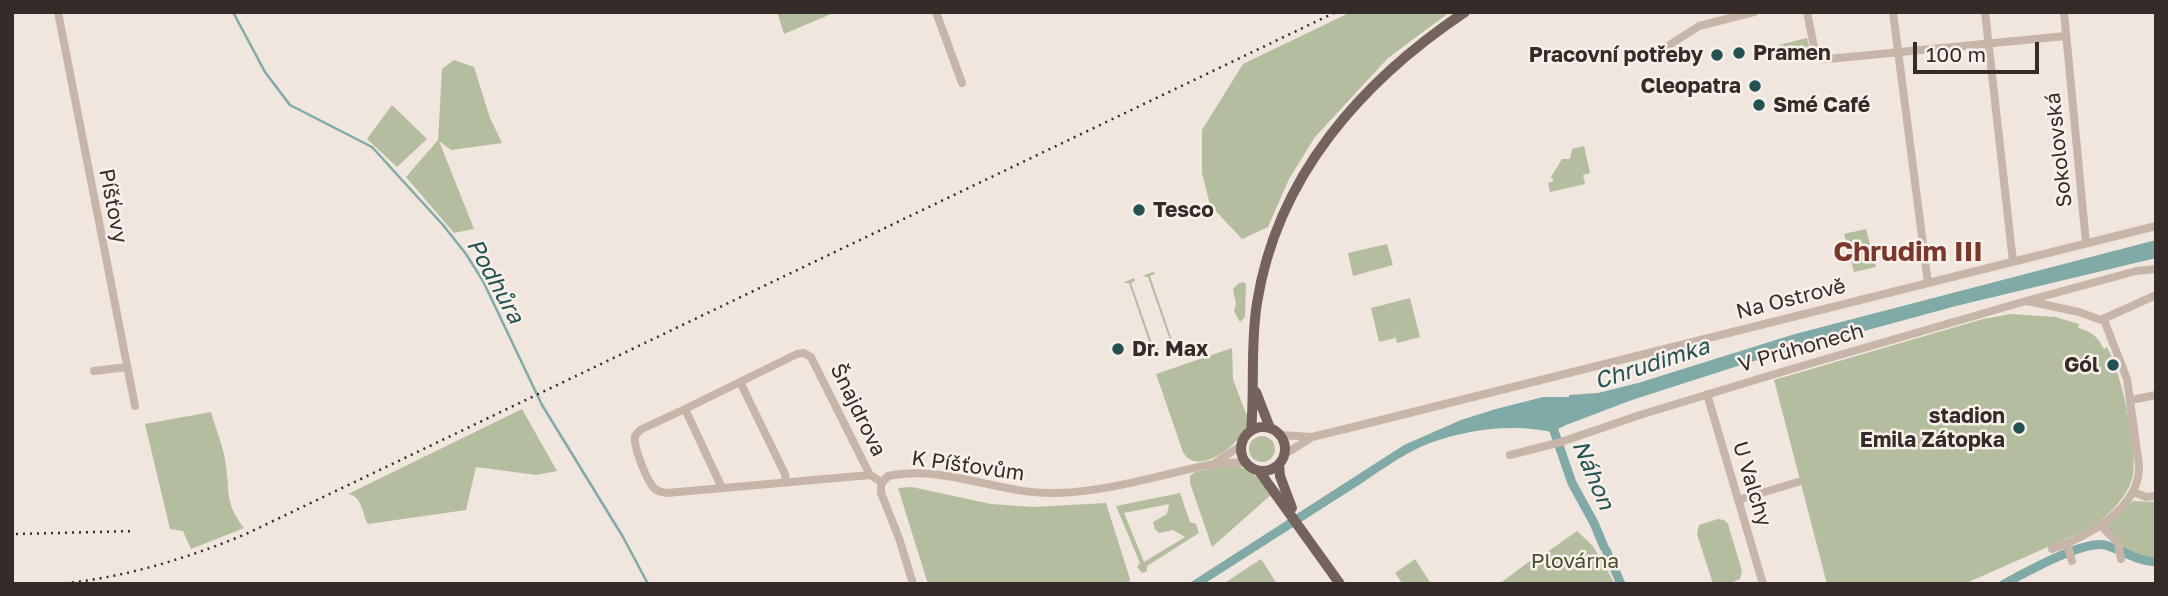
<!DOCTYPE html>
<html>
<head>
<meta charset="utf-8">
<style>
	body { margin:0 }
	#map { position:relative; width:2168px; height:596px; overflow:hidden; background:#f0e6dd; font-family:"Golos Text",sans-serif }
	canvas { display:block }
	.frame { position:absolute; inset:0; border:14px solid #352c29; pointer-events:none }
	.scale { position:absolute; left:1913px; top:42px; width:126px; height:32px; box-sizing:border-box; border:4px solid #352c29; border-top:0; padding-left:9px; font-size:21px; line-height:24px; white-space:nowrap; color:#352c29; -webkit-text-stroke:5px #f8f0e9; paint-order:stroke }
</style>
</head>
<body>
<div id="map">
<canvas width="2168" height="596"></canvas>
<div class="frame"></div>
<div class="scale">100 m</div>
</div>
<script>
const g = document.querySelector('canvas').getContext('2d');
g.lineJoin = 'round';
function paint(path, color) { g.fillStyle = color; g.fill(path, 'evenodd'); }
function trace(path, color, width, dash) { g.strokeStyle = color; g.lineWidth = width; g.lineCap = dash ? 'butt' : 'round'; g.setLineDash(dash || []); g.stroke(path); }
function label(font, color, halo, rows, align = 'center') {
  g.font = font + ' "Golos Text",sans-serif'; g.lineWidth = 5; g.setLineDash([]); g.textBaseline = 'middle'; g.strokeStyle = halo; g.fillStyle = color; for (const [text, x, y, turn = 0] of rows) {
    g.save(); g.translate(x, y); g.rotate((+turn || 0) * Math.PI / 180); g.textAlign = isNaN(turn) ? turn : align; if (halo) g.strokeText(text, 0, 0); g.fillText(text, 0, 0); g.restore();
  }
}
paint(new Path2D(`
	M 777,12 L 836,12 L 784,34 Z
	M 1351,12 L 1450,12 L 1388,58 L 1315,137 L 1289,179 L 1268,227 L 1242,239 L 1210,205 L 1202,173 L 1202,130 L 1243,64 Z
	M 1807,38 L 1811,54 L 1783,61 L 1779,45 Z
	M 454,60 L 474,67 L 490,118 L 502,143 L 451,150 L 439,141 L 474,229 L 454,233 L 406,177 L 438,140 L 442,69 Z
	M 392,105 L 427,139 L 397,167 L 367,139 Z
	M 1584,146 L 1590,173 L 1583,175 L 1585,184 L 1550,192 L 1548,183 L 1554,181 L 1551,177 L 1562,159 L 1570,159 L 1572,149 Z
	M 1866,229 L 1876,267 L 1854,272 L 1844,234 Z
	M 1387,244 L 1393,265 L 1353,276 L 1348,253 Z
	M 1153,272 L 1155,274 L 1150,276 L 1173,343 L 1178,342 L 1178,345 L 1169,348 L 1166,346 L 1171,343 L 1148,277 L 1142,276 Z
	M 1134,278 L 1135,281 L 1131,283 L 1154,349 L 1159,348 L 1157,352 L 1150,355 L 1147,353 L 1152,350 L 1129,283 L 1123,283 Z
	M 1243,282 L 1246,284 L 1245,317 L 1240,322 L 1234,311 L 1236,304 L 1233,289 L 1239,283 Z
	M 1410,298 L 1420,337 L 1397,343 L 1394,331 L 1395,338 L 1379,342 L 1371,308 Z
	M 2011,314 L 2055,317 L 2079,324 L 2078,328 C 2092,332 2097,336 2104,349 L 2107,347 C 2121,372 2138,447 2133,475 C 2128,499 2104,520 2084,531 L 1964,584 L 1827,584 L 1774,380 L 1983,319 Z
	M 1232,348 L 1233,379 L 1246,414 L 1249,414 C 1248,420 1248,426 1245,430 C 1236,447 1196,477 1183,452 L 1156,374 Z
	M 522,409 L 557,471 L 536,475 L 476,467 L 466,510 L 368,524 C 362,514 363,497 348,494 Z
	M 211,412 C 216,430 224,448 226,466 C 230,495 225,503 244,528 L 191,549 L 183,531 L 170,529 L 145,424 Z
	M1249 449a13 13 0 1 1 26 0a13 13 0 1 1-26 0Z
	M 1229,465 C 1250,467 1259,478 1272,494 L 1212,547 L 1190,483 L 1190,476 L 1195,472 Z
	M 912,487 L 991,504 L 1033,507 L 1106,503 L 1130,579 L 1129,584 L 928,584 L 898,488 Z
	M 1180,493 L 1190,522 L 1196,524 L 1199,533 L 1147,566 L 1147,571 L 1142,573 L 1137,567 L 1140,563 L 1116,506 ZM 1169,504 L 1167,514 L 1153,522 L 1155,529 L 1159,533 L 1173,530 L 1185,537 L 1144,562 L 1124,513 Z
	M 2133,501 L 2156,502 L 2156,559 C 2125,557 2122,548 2105,525 Z
	M 1718,519 L 1724,520 L 1728,524 L 1742,571 L 1740,579 L 1728,584 L 1713,584 L 1697,534 L 1699,525 Z
	M 1577,531 L 1593,546 L 1615,584 L 1499,584 L 1534,558 L 1536,560 Z
	M 1261,559 L 1277,584 L 1223,584 Z
	M 1415,559 L 1431,584 L 1403,584 L 1395,573 Z`), '#b5bd9f');
paint(new Path2D(`
	M 2156,240 L 2156,258 L 1956,306 L 1750,362 L 1632,400 L 1566,425 L 1558,429 L 1556,433 C 1515,423 1469,429 1430,443 C 1401,454 1374,476 1348,492 C 1300,523 1252,553 1204,584 L 1188,584 L 1404,445 L 1461,420 L 1496,409 L 1543,397 L 1569,397 L 1569,395 L 1598,393 L 1638,383 L 1795,334 Z`), '#7faaa8');
trace(new Path2D(`
	M 233,12 L 265,72 L 290,105 L 372,147 L 443,225 L 466,254 L 483,281 L 542,405 L 623,537 L 648,584`), '#7faaa8', 2.5);
trace(new Path2D(`
	M 1552,425 L 1572,483 L 1594,523 L 1604,547
	M 1606,550 L 1621,584
	M 2004,584 C 2025,573 2083,540 2105,545 C 2123,550 2136,561 2156,562`), '#7faaa8', 9);
trace(new Path2D(`
	M 58,12 L 135,406
	M 936,12 L 962,83
	M 1807,12 L 1815,52 L 1819,58 L 1828,59 L 2066,36
	M 1893,12 L 1928,283
	M 1985,12 L 2013,262
	M 2064,12 L 2086,243
	M 1642,55 L 1660,51 L 1699,26 L 1754,12
	M 2027,301 L 2079,312 L 2101,320 L 2156,295
	M 94,371 L 127,367
	M 740,382 L 797,354 L 804,353 L 811,357 L 870,475
	M 1707,394 L 1763,584
	M 2131,400 L 2156,395
	M 685,409 L 640,430 L 635,436 C 633,446 647,482 655,489 C 659,492 662,492 667,493 L 870,475 L 882,482
	M 1281,435 L 1312,437 L 1353,427 L 2156,226
	M 1285,454 L 1309,439
	M 1510,455 L 1561,442 L 1640,415 L 1788,370 L 2026,301 L 2136,271 L 2156,269
	M 1216,462 L 1242,445
	M 722,488 L 685,409 L 740,382 L 785,474 L 786,482
	M 2133,492 L 2146,497 L 2156,496
	M 1738,500 L 1798,482
	M 2101,526 L 2118,543 L 2121,559
	M 2067,544 L 2072,561
	M 2052,549 C 2087,537 2141,508 2139,465 L 2127,379 L 2104,320
	M 913,584 L 899,538 L 881,493 L 881,484 L 888,476 C 945,464 1000,495 1057,493 C 1096,492 1135,482 1173,473 C 1198,467 1220,461 1247,463`), '#c7b5aa', 8);
trace(new Path2D(`
	M 1256,392 L 1270,428
	M1241 449a22 22 0 1 1 44 0a22 22 0 1 1-44 0Z
	M 1251,431 C 1255,388 1250,345 1257,303 C 1277,176 1362,81 1465,12
	M 1279,464 L 1280,476 L 1292,508
	M 1259,471 L 1340,584`), '#75625c', 10);
trace(new Path2D(`
	M 16,534 L 135,531
	M 58,584 C 123,578 186,559 246,534 L 1336,12`), '#352c29', 2.5, [2, 5]);
for (const [x, y, r, color] of [
	[1739,53,7,"#235252"],
	[1717,55,7,"#235252"],
	[1755,86,7,"#235252"],
	[1759,105,7,"#235252"],
	[1139,210,7,"#235252"],
	[1118,349,7,"#235252"],
	[2113,365,7,"#235252"],
	[2019,428,7,"#235252"]
]) { const dot = new Path2D(); dot.arc(x, y, r, 0, 2 * Math.PI); g.fillStyle = color; g.fill(dot); trace(dot, '#f8f0e9', 2.5); }
label('bold 21px', '#352c29', '#f8f0e9', [
	["Pramen",1753,53],
	["Pracovní potřeby",1703,55,"right"],
	["Cleopatra",1741,86,"right"],
	["Smé Café",1773,105],
	["Tesco",1153,210],
	["Dr. Max",1132,349],
	["Gól",2099,365,"right"],
	["stadion",2005,416,"right"],
	["Emila Zátopka",2005,440,"right"]
], 'left');
label('21px', '#352c29', '#f8f0e9', [
	["Sokolovská",2059,150,-96],
	["Píšťovy",113,206,79],
	["Na Ostrově",1791,299,-14],
	["V Průhonech",1801,348,-16],
	["Šnajdrova",858,410,64],
	["K Píšťovům",968,466,8],
	["U Valchy",1752,484,73]
]);
label('21px', '#47512f', '#f8f0e9', [
	["Plovárna",1575,561]
]);
label('italic 23px', '#235252', '#f8f0e9', [
	["Podhůra",495,281,61],
	["Chrudimka",1652,364,-18],
	["Náhon",1593,475,67]
]);
label('bold 28px', '#7c372a', '#f8f0e9', [
	["Chrudim III",1908,252]
]);
</script>
</body>
</html>
